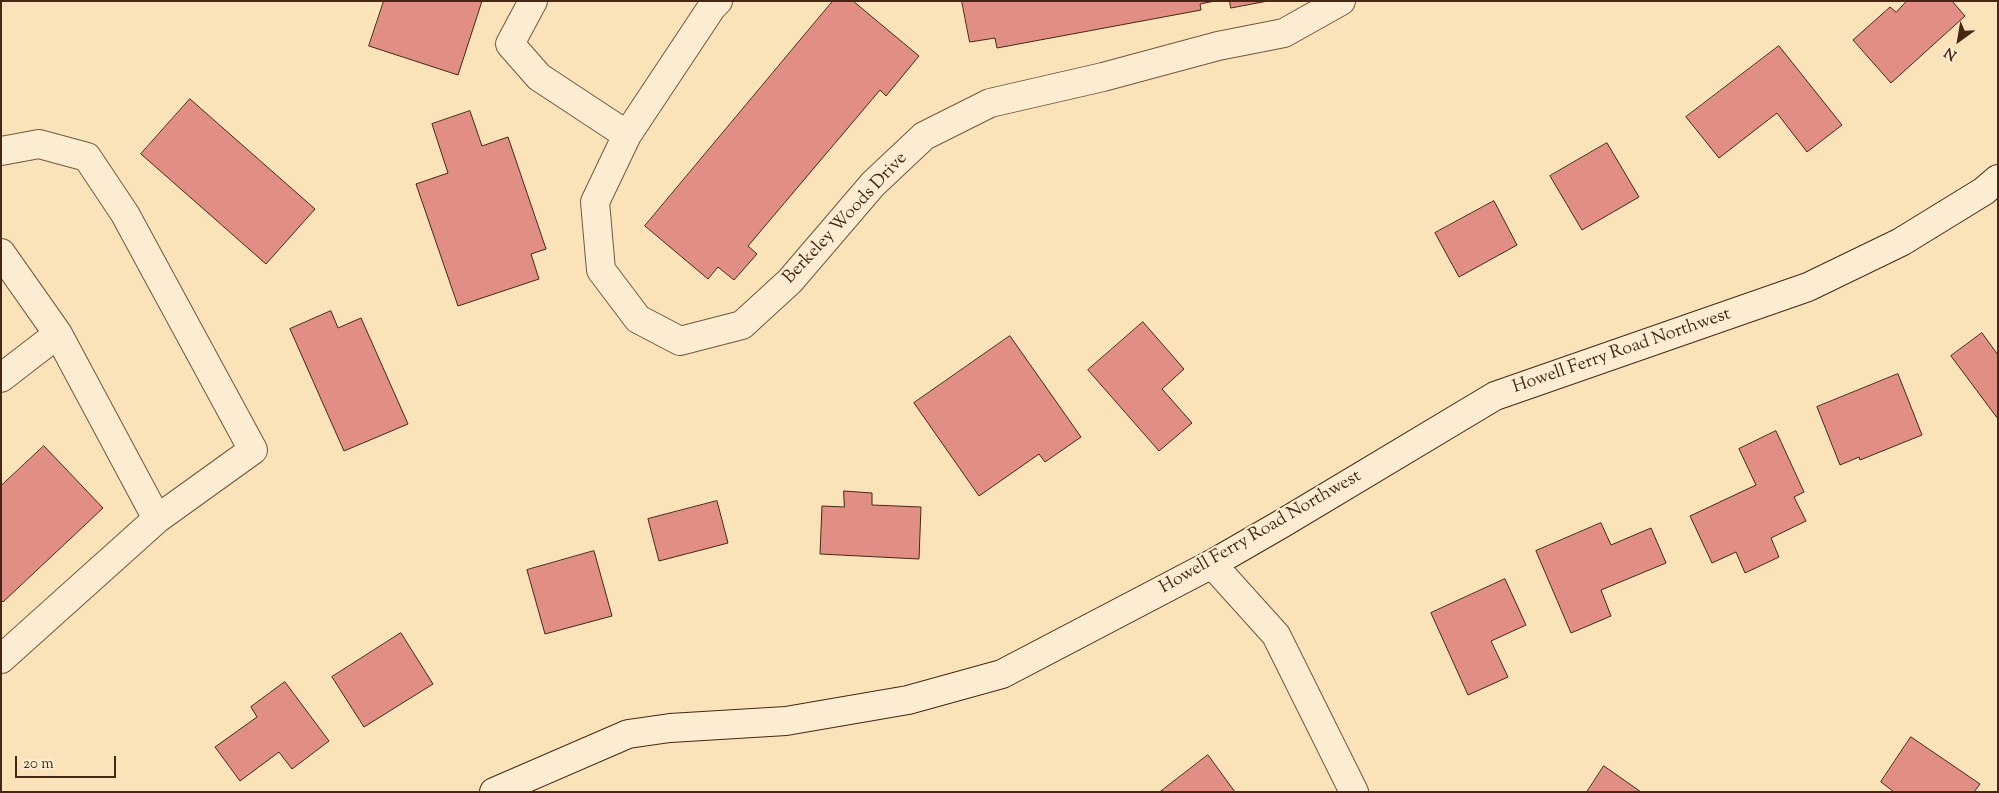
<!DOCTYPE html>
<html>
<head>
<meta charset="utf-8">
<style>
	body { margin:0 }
	#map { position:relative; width:1999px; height:793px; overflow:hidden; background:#fae3b9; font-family:"Sorts Mill Goudy",serif }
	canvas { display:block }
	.frame { position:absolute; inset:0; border:2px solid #472616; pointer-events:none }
	.north { position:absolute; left:1934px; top:15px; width:50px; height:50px; -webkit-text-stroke:4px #fcedd2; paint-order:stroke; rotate:212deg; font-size:14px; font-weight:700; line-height:20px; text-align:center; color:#472616 }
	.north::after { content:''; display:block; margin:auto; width:18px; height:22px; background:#472616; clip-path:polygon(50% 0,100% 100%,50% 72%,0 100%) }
	.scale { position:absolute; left:15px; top:756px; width:101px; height:22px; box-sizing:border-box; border:2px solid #472616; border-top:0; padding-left:6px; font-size:15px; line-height:18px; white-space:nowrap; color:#472616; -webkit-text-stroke:4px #fcedd2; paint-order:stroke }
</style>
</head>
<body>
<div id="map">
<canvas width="1999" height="793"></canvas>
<div class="frame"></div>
<div class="north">N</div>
<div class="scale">20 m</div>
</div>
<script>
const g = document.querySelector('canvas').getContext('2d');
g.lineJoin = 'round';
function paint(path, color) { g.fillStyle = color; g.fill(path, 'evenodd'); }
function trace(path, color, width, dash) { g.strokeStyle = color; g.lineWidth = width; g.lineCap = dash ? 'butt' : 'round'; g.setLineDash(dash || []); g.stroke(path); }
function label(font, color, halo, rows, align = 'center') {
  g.font = font + ' "Sorts Mill Goudy",serif'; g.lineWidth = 4.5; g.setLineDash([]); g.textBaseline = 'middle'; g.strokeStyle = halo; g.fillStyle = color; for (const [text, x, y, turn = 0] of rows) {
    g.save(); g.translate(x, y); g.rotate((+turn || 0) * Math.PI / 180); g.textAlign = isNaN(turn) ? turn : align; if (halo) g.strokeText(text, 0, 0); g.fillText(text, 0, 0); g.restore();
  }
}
const building = new Path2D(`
	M 384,1 L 482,1 L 458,75 L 369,46 Z
	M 833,1 L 853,1 L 919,56 L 886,96 L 880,90 L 748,246 L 757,254 L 734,280 L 718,267 L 708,279 L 645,226 Z
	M 962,1 L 1215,1 L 1200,4 L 1201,10 L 997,48 L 995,38 L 970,42 Z
	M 1230,1 L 1268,1 L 1231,8 Z
	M 1907,1 L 1952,1 L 1965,16 L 1891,83 L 1853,40 L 1890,7 L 1896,12 Z
	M 1779,46 L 1842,125 L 1807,152 L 1777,113 L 1719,158 L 1686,117 Z
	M 190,99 L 315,209 L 266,264 L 141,154 Z
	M 470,111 L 482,146 L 508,137 L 546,249 L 531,254 L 539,279 L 458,306 L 416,184 L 448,173 L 432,124 Z
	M 1607,143 L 1639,197 L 1582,230 L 1550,176 Z
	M 1494,201 L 1517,245 L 1459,277 L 1435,233 Z
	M 331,311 L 338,328 L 361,318 L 408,424 L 344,451 L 290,329 Z
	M 1143,322 L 1184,369 L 1162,389 L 1192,423 L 1159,451 L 1088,370 Z
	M 1982,333 L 1998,355 L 1998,419 L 1951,356 Z
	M 1010,336 L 1081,437 L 1045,462 L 1039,454 L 979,496 L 914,403 Z
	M 1898,374 L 1922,435 L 1860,460 L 1859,457 L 1840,465 L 1817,407 Z
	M 1776,431 L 1804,492 L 1794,497 L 1806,521 L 1771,538 L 1779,557 L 1745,573 L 1736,552 L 1712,563 L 1690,516 L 1756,485 L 1739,449 Z
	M 44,446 L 103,508 L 3,602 L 1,600 L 1,486 Z
	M 844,491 L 872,493 L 872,505 L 921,507 L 919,559 L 820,554 L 822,506 L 844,507 Z
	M 717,501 L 728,543 L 659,561 L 648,519 Z
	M 1601,523 L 1611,545 L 1651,528 L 1666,563 L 1601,590 L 1611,616 L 1571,633 L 1536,551 Z
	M 594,551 L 612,616 L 545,634 L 527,570 Z
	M 1505,579 L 1526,625 L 1491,641 L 1508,677 L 1468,695 L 1431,613 Z
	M 401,633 L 433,684 L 364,727 L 332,677 Z
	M 285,682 L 329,741 L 292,769 L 279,752 L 240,781 L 215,747 L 257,717 L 251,707 Z
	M 1911,737 L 1980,784 L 1974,792 L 1894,792 L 1881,782 Z
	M 1208,755 L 1235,792 L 1160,792 Z
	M 1604,766 L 1641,792 L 1587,792 Z`);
paint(building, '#e18f85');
trace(building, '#472616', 1);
const street = new Path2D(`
	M 533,1 L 510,44 L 539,77 L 627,135
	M 718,1 L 712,7 L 627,135 L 595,202 L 601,270 L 638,319 L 680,341 L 742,325 L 790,281 L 873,184 L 924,136 L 990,103 L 1103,77 L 1218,46 L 1284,33 L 1341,1
	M 1,151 L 39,144 L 87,157 L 125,214 L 253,450 L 157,519 L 1,659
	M 1,253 L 58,334 L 157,519
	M 1,378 L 58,334
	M 1212,564 L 1276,635 L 1354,792`);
const secondary = new Path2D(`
	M 494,792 L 628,734 L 670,728 L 786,721 L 908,700 L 1002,674 L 1212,564 L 1283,523 L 1495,396 L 1808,287 L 1901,242 L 1984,191 L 1998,179`);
trace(street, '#74553f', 30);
trace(secondary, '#472616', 30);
trace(street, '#fcedd2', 28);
trace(secondary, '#fcedd2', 28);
label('18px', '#472616', '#fcedd2', [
	["Berkeley Woods Drive",846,219,-47],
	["Howell Ferry Road Northwest",1622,352,-19],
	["Howell Ferry Road Northwest",1261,533,-30]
]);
</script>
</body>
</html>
